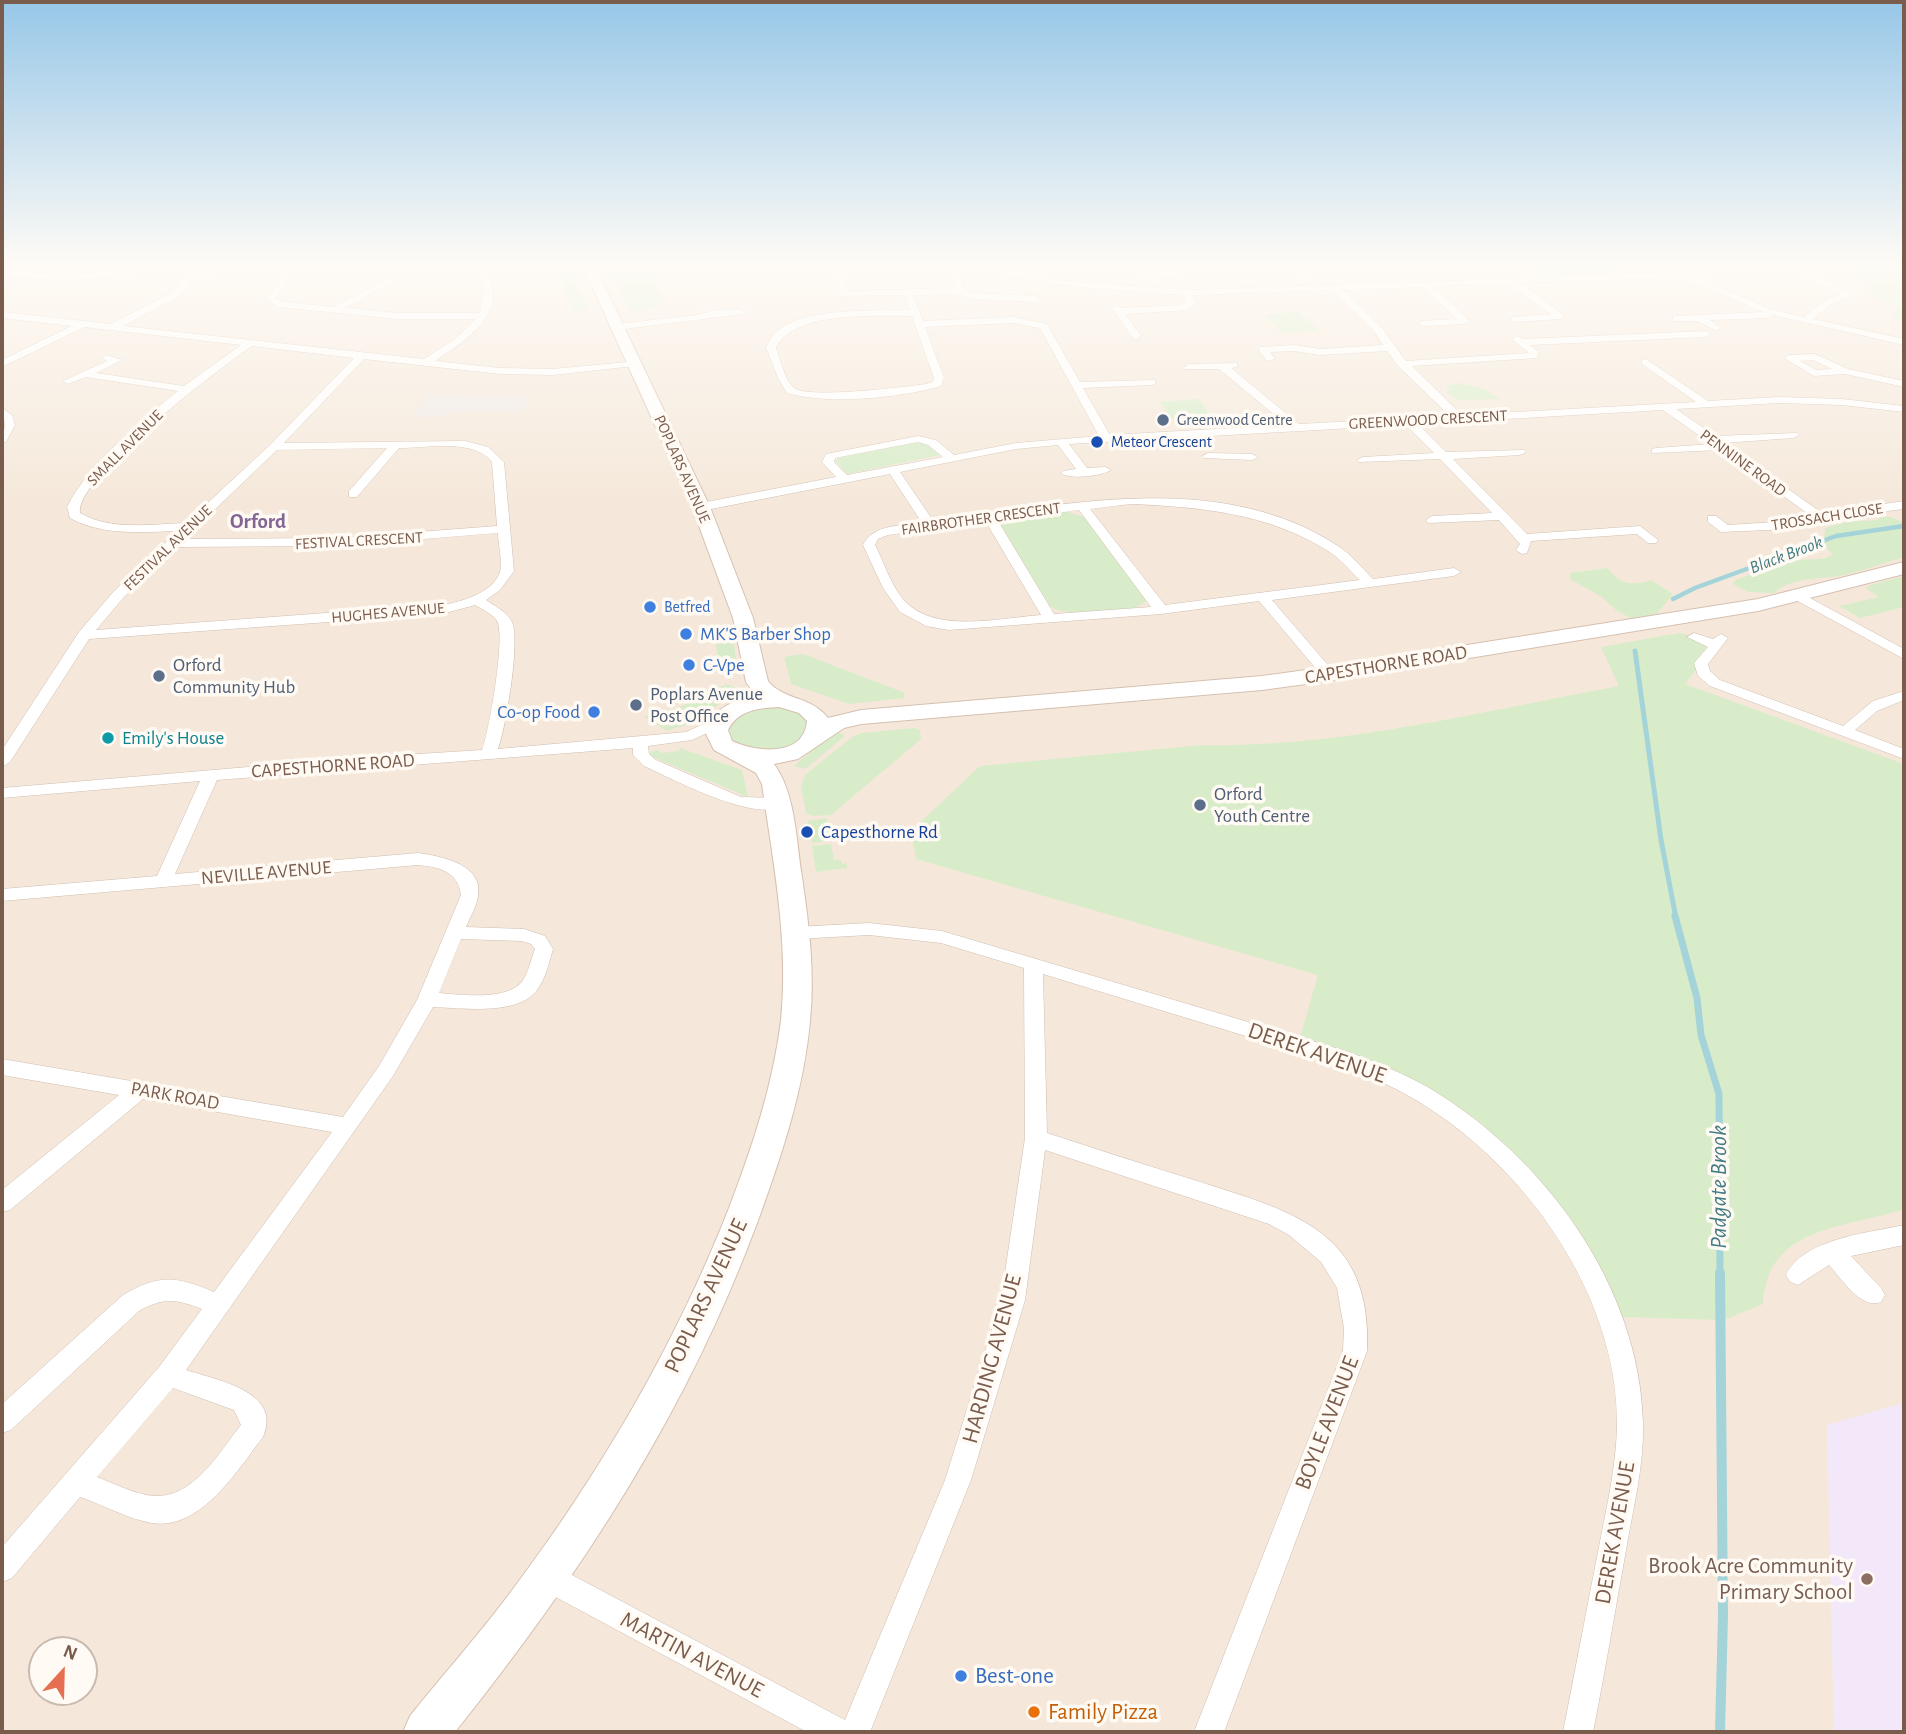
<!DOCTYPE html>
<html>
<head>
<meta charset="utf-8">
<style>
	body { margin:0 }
	#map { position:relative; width:1906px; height:1734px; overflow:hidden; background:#fdf6ec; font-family:"Alegreya Sans",sans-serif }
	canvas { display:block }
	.frame { position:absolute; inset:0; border:4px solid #7a5c4d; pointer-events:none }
	.north { position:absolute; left:28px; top:1636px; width:70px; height:70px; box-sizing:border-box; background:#fffaf3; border:2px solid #cabbb1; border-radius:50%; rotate:22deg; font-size:19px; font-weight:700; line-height:28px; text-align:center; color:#7a5c4d }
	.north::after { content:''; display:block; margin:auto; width:24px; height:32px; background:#e76f51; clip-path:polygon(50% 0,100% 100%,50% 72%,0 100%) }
</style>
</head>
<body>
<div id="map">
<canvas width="1906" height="1734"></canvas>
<div class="frame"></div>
<div class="north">N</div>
</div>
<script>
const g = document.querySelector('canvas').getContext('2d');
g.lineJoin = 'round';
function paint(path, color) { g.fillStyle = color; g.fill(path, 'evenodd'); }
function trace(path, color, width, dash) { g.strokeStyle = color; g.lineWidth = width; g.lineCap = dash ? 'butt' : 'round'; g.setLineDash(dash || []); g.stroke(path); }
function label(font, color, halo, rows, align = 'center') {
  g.font = font + ' "Alegreya Sans",sans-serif'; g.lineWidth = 7; g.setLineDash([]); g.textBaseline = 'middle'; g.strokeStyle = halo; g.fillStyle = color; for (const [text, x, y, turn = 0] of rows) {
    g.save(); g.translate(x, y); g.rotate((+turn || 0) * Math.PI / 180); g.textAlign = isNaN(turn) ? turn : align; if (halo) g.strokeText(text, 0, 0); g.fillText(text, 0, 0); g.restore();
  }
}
paint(new Path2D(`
	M 2,264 L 1520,264 L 1536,275 L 1608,274 L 1591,264 L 1858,264 L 1904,289 L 1904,1732 L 2,1732 ZM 42,1650 L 84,1650 L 84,1692 L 42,1692 Z`), '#f5e8da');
paint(new Path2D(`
	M 748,301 L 752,320 L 696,322 L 694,316 L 693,304 Z`), '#fde8e0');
paint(new Path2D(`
	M 427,393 L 444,396 L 530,397 L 522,411 L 452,412 L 443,417 L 411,417 Z`), '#efe9e4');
paint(new Path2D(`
	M 1904,1403 L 1904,1732 L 1834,1732 L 1827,1425 Z`), '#f3e8fa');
paint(new Path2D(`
	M 608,264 L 612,264 L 615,271 L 632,269 L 650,274 L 664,301 L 653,309 L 631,311 Z
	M 1520,264 L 1605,264 L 1620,273 L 1542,278 Z
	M 1848,264 L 1904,264 L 1904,321 L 1891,317 L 1900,305 L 1879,301 Z
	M 573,274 L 588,309 L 573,311 L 560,275 Z
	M 1299,311 L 1319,331 L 1282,333 L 1265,315 Z
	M 1459,383 L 1485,389 L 1499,399 L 1458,400 L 1447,392 L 1450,390 L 1445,386 Z
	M 1199,399 L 1218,426 L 1196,427 L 1190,418 L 1172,419 L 1160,402 Z
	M 919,442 L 926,444 L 940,455 L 847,474 L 835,461 L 839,457 Z
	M 1065,511 L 1084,517 L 1146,600 C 1138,615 1065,617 1051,607 L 999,526 L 1007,519 Z
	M 1881,517 L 1891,517 L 1904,523 L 1904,557 C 1884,563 1864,570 1844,575 C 1822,580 1792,576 1774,593 L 1748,592 L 1733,584 L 1735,580 L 1793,560 L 1823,559 L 1833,555 L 1824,545 L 1825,528 L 1847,522 L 1877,520 Z
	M 1608,568 C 1620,585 1632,586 1651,580 L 1673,594 L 1655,616 L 1631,618 L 1617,611 L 1602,597 L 1570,579 L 1570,573 Z
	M 1904,576 L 1904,607 L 1860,618 L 1839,606 L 1879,597 L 1867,589 L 1867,586 Z
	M 731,629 L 736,658 L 718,660 L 714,630 Z
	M 1679,633 L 1689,635 L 1705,643 L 1706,648 L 1698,657 L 1696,670 L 1685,684 L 1904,764 L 1904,1209 C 1845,1229 1767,1225 1763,1304 L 1724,1320 L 1622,1317 L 1590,1250 L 1562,1208 L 1525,1166 L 1403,1075 L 1300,1037 L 1318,975 L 916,859 L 911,831 L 980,766 L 1202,745 C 1342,748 1482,711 1619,686 L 1601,647 Z
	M 803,654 L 903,692 L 905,698 L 849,704 L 791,684 L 784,657 Z
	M 726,684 L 736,688 L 734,694 L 689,724 L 667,731 L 645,717 C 659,708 663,711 677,708 C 696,702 696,689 724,686 Z
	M 783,706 L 804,714 L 811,728 C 778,761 769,756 728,741 L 727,724 L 744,710 Z
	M 914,728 L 920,730 L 921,739 L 831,815 L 812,816 L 806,813 L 801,787 L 805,775 L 852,737 L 862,733 Z
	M 836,730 L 845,736 L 805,769 L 794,766 Z
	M 680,748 L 742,770 L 748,797 L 650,756 L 651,752 L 657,750 L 662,753 L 679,751 Z
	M 827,818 L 831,841 L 812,843 L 808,821 Z
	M 831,844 L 834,860 L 841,860 L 842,864 L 847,863 L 847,868 L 816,872 L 812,846 Z`), '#d8ecc9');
trace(new Path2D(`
	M 1673,599 L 1695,588 L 1836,536 L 1904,526`), '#a5d3da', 4.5);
trace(new Path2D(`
	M 1635,651 L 1661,840 L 1676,918`), '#a5d3da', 5);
trace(new Path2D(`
	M 1675,916 L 1697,998 L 1701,1035 L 1719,1094 L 1720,1274`), '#a5d3da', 7);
trace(new Path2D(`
	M 1720,1732 L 1723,1616 L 1720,1273`), '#a5d3da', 10);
const street = new Path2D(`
	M 171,264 L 196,264 L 196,270 L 291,264 L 288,280 L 275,298 L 284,302 L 333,307 L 389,278 L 392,283 L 345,308 L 398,313 L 480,313 L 484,288 L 473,264 L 481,264 C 515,309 470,338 435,361 L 500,368 L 553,369 L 638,361 L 638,365 L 634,366 L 553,375 L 500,374 L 364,359 L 284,443 L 465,441 L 488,447 L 504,462 L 514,571 L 500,590 L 486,600 C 496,607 510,613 513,625 C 519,648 506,727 498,749 L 686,732 L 719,717 L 724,719 L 727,722 L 724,725 L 692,740 L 648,746 L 649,754 L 656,760 L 741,797 L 777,798 L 785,803 C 762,827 671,778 644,766 L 633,755 L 633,748 L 217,780 L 175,874 L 418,853 C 440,856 484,864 478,896 C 477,906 470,917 466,927 L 524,929 L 545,936 L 553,949 C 549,962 546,978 537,990 C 518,1016 461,1008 433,1007 L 393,1076 L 186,1370 C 216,1380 283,1391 263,1437 C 238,1469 201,1531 152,1523 C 128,1519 104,1505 80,1497 L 12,1578 L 2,1582 L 2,1547 L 159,1367 L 202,1309 C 177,1299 163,1297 139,1311 L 11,1430 L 2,1433 L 2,1404 L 123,1295 C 160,1274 175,1276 214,1292 L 332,1132 L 143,1099 L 10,1210 L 2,1212 L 2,1190 L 119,1095 L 2,1075 L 2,1059 L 343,1117 L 379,1066 L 417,1000 L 461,895 C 458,871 439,867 418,865 L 2,901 L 2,889 L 157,876 L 200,781 L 2,798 L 2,788 L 354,758 L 482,750 C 489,733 506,635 497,621 C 493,614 482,609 475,605 L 442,614 L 89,639 L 10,762 L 2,767 L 2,750 L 79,632 L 114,591 L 178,531 C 142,532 102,536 70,518 L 67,507 C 88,464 141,421 178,391 L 86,377 L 68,384 L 63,381 L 107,361 L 102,358 L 107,355 L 122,360 L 96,373 L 184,386 L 241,345 L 84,327 L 2,367 L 2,360 L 72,326 L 2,318 L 2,312 L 111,324 L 173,292 L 187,275 L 188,267 L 70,281 L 2,276 L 2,270 L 70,275 ZM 279,267 L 283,270 L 280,280 L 266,299 L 279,307 L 398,319 L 476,319 L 455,339 L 424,359 L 123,326 L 179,296 L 196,275 ZM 252,346 L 354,358 L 270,445 L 186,523 C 152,524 111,531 80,513 C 75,477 220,368 252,346 ZM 387,448 L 349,491 L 349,497 L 357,497 L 399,448 C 426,448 473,438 492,462 L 497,526 L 338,538 L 184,539 L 277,450 ZM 498,533 C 498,544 503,562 500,572 C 493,592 466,600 448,604 L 96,630 L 124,597 L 176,547 L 338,546 ZM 461,939 L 522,941 L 531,944 L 535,949 C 531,959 529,971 523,980 C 510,1001 461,995 439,993 ZM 173,1388 L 234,1410 L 241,1425 C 220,1451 194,1498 155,1496 C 136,1495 115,1484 97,1477 Z
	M 901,264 L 957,267 L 984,264 L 1012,272 L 1038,265 L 1094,264 L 1144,271 L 1182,270 L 1185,275 C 1154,279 1127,270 1096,269 C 1073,267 1046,268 1024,274 L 1057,280 L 1187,290 L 1529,278 L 1510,264 L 1519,264 L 1539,277 L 1666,272 L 1692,278 L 1701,274 C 1686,266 1668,273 1656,267 L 1685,264 L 1708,269 L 1709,275 L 1702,280 L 1770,309 L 1804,317 L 1826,300 L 1842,293 L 1806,278 L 1790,264 L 1799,264 L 1812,274 L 1850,292 L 1849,297 L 1832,304 L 1813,319 L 1904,339 L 1904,345 L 1773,315 L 1768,318 L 1710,320 L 1721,328 L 1716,331 L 1698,321 L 1673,321 L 1673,317 L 1676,316 L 1763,312 L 1701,285 L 1666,278 L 1520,283 L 1565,316 L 1560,319 L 1515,322 L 1512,321 L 1512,317 L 1551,314 L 1509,284 L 1433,286 L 1470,321 L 1465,324 L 1423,326 L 1420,325 L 1420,321 L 1457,319 L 1423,287 L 1343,290 L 1381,327 L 1406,361 L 1529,353 L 1514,341 L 1512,339 L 1517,336 L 1523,339 L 1706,331 L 1711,334 L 1706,337 L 1530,345 L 1539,352 L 1537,358 L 1412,366 L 1462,415 L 1696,402 L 1642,364 L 1642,360 L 1646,359 L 1708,401 L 1779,397 L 1842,399 L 1904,406 L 1904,412 L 1842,405 L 1779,403 L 1676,409 L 1715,436 L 1797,433 L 1799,435 L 1793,438 L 1723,443 L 1822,513 L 1904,501 L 1904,509 L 1837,517 L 1791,529 L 1721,532 L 1708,522 L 1708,516 L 1716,516 L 1728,525 L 1791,521 L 1811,516 L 1720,450 L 1652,453 L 1652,449 L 1656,448 L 1711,444 L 1663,410 L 1418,424 L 1446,452 L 1524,450 L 1526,452 L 1520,455 L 1453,459 L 1527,534 L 1640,526 L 1658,540 L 1656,543 L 1648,543 L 1637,534 L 1531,541 L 1527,553 L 1522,554 L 1516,550 L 1520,544 L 1499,520 L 1428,523 L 1426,520 L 1432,516 L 1492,513 L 1440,459 L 1359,462 L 1357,460 L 1363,457 L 1434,453 L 1406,425 L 1069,444 L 1087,468 L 1105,467 L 1111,470 C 1102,476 1070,480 1061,473 L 1063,471 L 1076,469 L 1058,445 L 1016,449 L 900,472 L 934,522 C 1064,505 1219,468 1338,546 C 1351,554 1362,568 1373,579 L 1454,568 L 1461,572 L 1454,576 L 1272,600 L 1333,671 L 1335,674 L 1328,678 L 1323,677 L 1259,601 L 1161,614 L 949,630 L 926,626 L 900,612 L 883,588 L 863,545 C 873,524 901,526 922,523 L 890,474 L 701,511 L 695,507 L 701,503 L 836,477 L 822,462 L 826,454 L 918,436 L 936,440 L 954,455 L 1016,443 L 1099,436 L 1040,328 L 1013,323 L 925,327 L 944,378 L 941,386 C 900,398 828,405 787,393 L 778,378 L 766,347 C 769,343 771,336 775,333 C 801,307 875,311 910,310 L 905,295 L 839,296 L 838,274 L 845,276 L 846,291 L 955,288 L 953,272 ZM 977,267 C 1044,287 1113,290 1183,295 L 1185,303 L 1182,305 L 1122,308 L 1114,306 L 1112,308 L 1131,336 L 1136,339 L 1141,336 L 1125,314 L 1188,310 L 1195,303 L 1192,295 L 1333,290 L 1374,331 L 1383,345 L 1320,349 L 1294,345 L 1260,347 L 1258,349 L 1267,361 L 1275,359 L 1270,352 L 1294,351 L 1320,355 L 1387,351 L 1398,366 L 1450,416 L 1299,424 L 1231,368 L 1237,367 L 1237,363 L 1189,364 L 1184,367 L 1185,369 L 1219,369 L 1287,425 L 1110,435 L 1083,388 L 1151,385 L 1155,384 L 1155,380 L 1080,382 L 1047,324 L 1013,317 L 923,321 L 913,295 L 959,294 L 972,299 L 1036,302 L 1040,299 L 1036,296 L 973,293 L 964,290 L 961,271 ZM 912,316 L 934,378 L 933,382 L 926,384 C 905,387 807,399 794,388 C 784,379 780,358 776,347 C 796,311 874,316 912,316 ZM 918,442 L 928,445 L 943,457 L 847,475 L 834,462 L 835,458 ZM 1131,504 C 1200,507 1268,513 1328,551 C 1340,558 1350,571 1360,580 L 1165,605 L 1090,509 ZM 1079,510 L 1151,607 L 1054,614 L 998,521 ZM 986,522 L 1041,615 C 999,618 932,635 902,598 C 890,583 884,562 875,545 L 878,539 L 888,535 Z
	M 1444,264 L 1469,264 L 1465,267 Z
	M 1338,266 L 1341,271 L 1303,274 L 1299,271 Z
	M 740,309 L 745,312 L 743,314 L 617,330 L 612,327 L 617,324 L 697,315 L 714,310 Z
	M 1815,354 L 1848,369 L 1904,381 L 1904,387 L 1845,374 L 1814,376 L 1784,358 L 1789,355 ZM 1813,360 L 1832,369 L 1816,370 L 1800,361 Z
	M 2,408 L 12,415 L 15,425 L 6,442 L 2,443 L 5,425 Z
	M 1208,453 L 1252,454 L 1258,457 L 1252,460 L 1204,458 L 1202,456 Z
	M 1799,592 L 1904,649 L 1904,659 L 1794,599 L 1792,596 Z
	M 1694,633 L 1713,639 L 1721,634 L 1728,638 L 1708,664 L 1710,671 L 1720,680 L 1843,726 L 1873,701 L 1904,691 L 1904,700 L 1877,711 L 1855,730 L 1904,749 L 1904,759 L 1710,686 L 1698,676 L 1694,663 L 1708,647 L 1687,637 Z
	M 869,923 L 942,931 L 1349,1052 C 1377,1063 1405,1074 1431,1089 C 1546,1159 1640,1287 1643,1424 C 1644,1467 1633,1508 1626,1550 C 1615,1611 1605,1672 1593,1732 L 1563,1732 C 1575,1672 1586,1612 1598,1552 C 1606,1510 1616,1469 1617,1426 C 1619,1290 1515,1150 1396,1089 C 1346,1064 1293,1050 1239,1034 C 1174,1014 1108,994 1043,974 L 1047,1133 C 1096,1149 1145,1165 1194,1180 C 1289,1211 1373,1228 1367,1351 L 1224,1732 L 1194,1732 L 1343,1351 L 1344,1328 L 1337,1288 L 1321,1262 L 1289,1235 L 1269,1224 L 1045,1150 L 1025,1300 L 971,1480 L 870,1732 L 807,1732 L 537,1587 L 533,1577 L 537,1567 L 547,1563 L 557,1567 L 845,1720 L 945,1480 L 1001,1300 L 1025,1138 L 1024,968 L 941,943 L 869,935 L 796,939 L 789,937 L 787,933 L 789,929 L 796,927 Z
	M 1904,1225 L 1904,1245 L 1851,1256 L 1881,1288 L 1885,1295 L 1881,1302 C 1861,1310 1842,1279 1829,1265 L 1798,1285 L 1790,1282 L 1786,1275 C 1804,1238 1869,1233 1904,1225 Z`);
const secondary = new Path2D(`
	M 582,264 L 594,264 L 710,507 L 753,618 L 768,681 C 784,701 810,695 828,718 L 861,710 L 1262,676 L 1328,667 L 1758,599 L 1904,562 L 1904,574 L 1758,611 L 1328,681 L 1262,690 L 861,724 L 844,728 L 798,759 L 774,764 C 796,794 796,841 802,877 C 809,925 815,973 810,1021 C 804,1089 782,1154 759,1218 C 688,1411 582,1573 455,1732 L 403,1732 L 410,1716 C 442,1676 476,1638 507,1597 C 597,1478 674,1348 729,1208 C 752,1148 773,1085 781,1020 C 789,941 773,862 762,784 L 756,773 L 714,750 L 704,730 C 716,708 732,700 756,696 L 746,682 L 733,618 L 692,507 ZM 779,707 L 799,713 L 807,721 C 804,758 755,752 732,741 L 728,730 C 738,710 759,708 779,707 Z`);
trace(street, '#d1beb0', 1);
trace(secondary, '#d6c0b0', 2);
paint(street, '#fff');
paint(secondary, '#fff');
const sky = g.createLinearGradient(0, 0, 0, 506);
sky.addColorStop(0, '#97c7e8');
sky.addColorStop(0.52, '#fefbf6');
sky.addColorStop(1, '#fefbf600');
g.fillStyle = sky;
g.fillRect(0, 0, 1906, 506);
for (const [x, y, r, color] of [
	[1163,420,7,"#5c6f8a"],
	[1097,442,7,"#1a4fb4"],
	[650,607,7,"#3f7fe0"],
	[686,634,7,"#3f7fe0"],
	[689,665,7,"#3f7fe0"],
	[159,676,7,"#5c6f8a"],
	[636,705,7,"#5c6f8a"],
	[594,712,7,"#3f7fe0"],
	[108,738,7,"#0f9aa8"],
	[1200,805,7,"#5c6f8a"],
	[807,832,7,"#1a4fb4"],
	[1867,1579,7,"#8d6e63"],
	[961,1676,7,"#3f7fe0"],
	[1034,1712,7,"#e8710a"]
]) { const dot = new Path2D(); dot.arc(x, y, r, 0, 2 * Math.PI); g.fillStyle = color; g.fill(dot); trace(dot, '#fffaf3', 2.5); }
label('16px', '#4e5e75', '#fffaf3', [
	["Greenwood Centre",1177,420]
], 'left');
label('16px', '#7a5c4d', '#fffaf3', [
	["GREENWOOD CRESCENT",1428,420,-3],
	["SMALL AVENUE",125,448,-45],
	["PENNINE ROAD",1743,463,36],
	["POPLARS AVENUE",682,469,66],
	["TROSSACH CLOSE",1827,517,-9],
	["FAIRBROTHER CRESCENT",981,519,-8],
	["FESTIVAL CRESCENT",359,541,-3],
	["FESTIVAL AVENUE",168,548,-44],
	["HUGHES AVENUE",388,613,-5]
]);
label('16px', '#164399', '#fffaf3', [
	["Meteor Crescent",1111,442]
], 'left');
label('16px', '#366cbe', '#fffaf3', [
	["Betfred",664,607]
], 'left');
label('italic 18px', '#437c86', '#fffaf3', [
	["Black Brook",1786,555,-21]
]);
label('19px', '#366cbe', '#fffaf3', [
	["MK'S Barber Shop",700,634],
	["C-Vpe",703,665],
	["Co-op Food",580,712,"right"]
], 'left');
label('19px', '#4e5e75', '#fffaf3', [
	["Orford",173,665],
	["Community Hub",173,687],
	["Poplars Avenue",650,694],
	["Post Office",650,716],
	["Orford",1214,794],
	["Youth Centre",1214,816]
], 'left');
label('19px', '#7a5c4d', '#fffaf3', [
	["CAPESTHORNE ROAD",1386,665,-9],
	["CAPESTHORNE ROAD",333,766,-4],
	["NEVILLE AVENUE",266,873,-5],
	["PARK ROAD",175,1096,10]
]);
label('19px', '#0d838f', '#fffaf3', [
	["Emily's House",122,738]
], 'left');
label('19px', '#164399', '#fffaf3', [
	["Capesthorne Rd",821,832]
], 'left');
label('bold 21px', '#846695', '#fffaf3', [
	["Orford",258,522]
]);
label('23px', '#7a5c4d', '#fffaf3', [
	["DEREK AVENUE",1317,1053,19],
	["POPLARS AVENUE",706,1296,-65],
	["HARDING AVENUE",992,1359,-75],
	["BOYLE AVENUE",1327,1423,-69],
	["DEREK AVENUE",1615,1533,-80],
	["MARTIN AVENUE",692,1655,28]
]);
label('23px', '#785e54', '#fffaf3', [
	["Brook Acre Community",1853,1566],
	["Primary School",1853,1592]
], 'right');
label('23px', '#366cbe', '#fffaf3', [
	["Best-one",975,1676]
], 'left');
label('23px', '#c56008', '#fffaf3', [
	["Family Pizza",1048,1712]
], 'left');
label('italic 24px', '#437c86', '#fffaf3', [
	["Padgate Brook",1719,1187,-90]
]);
</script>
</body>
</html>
